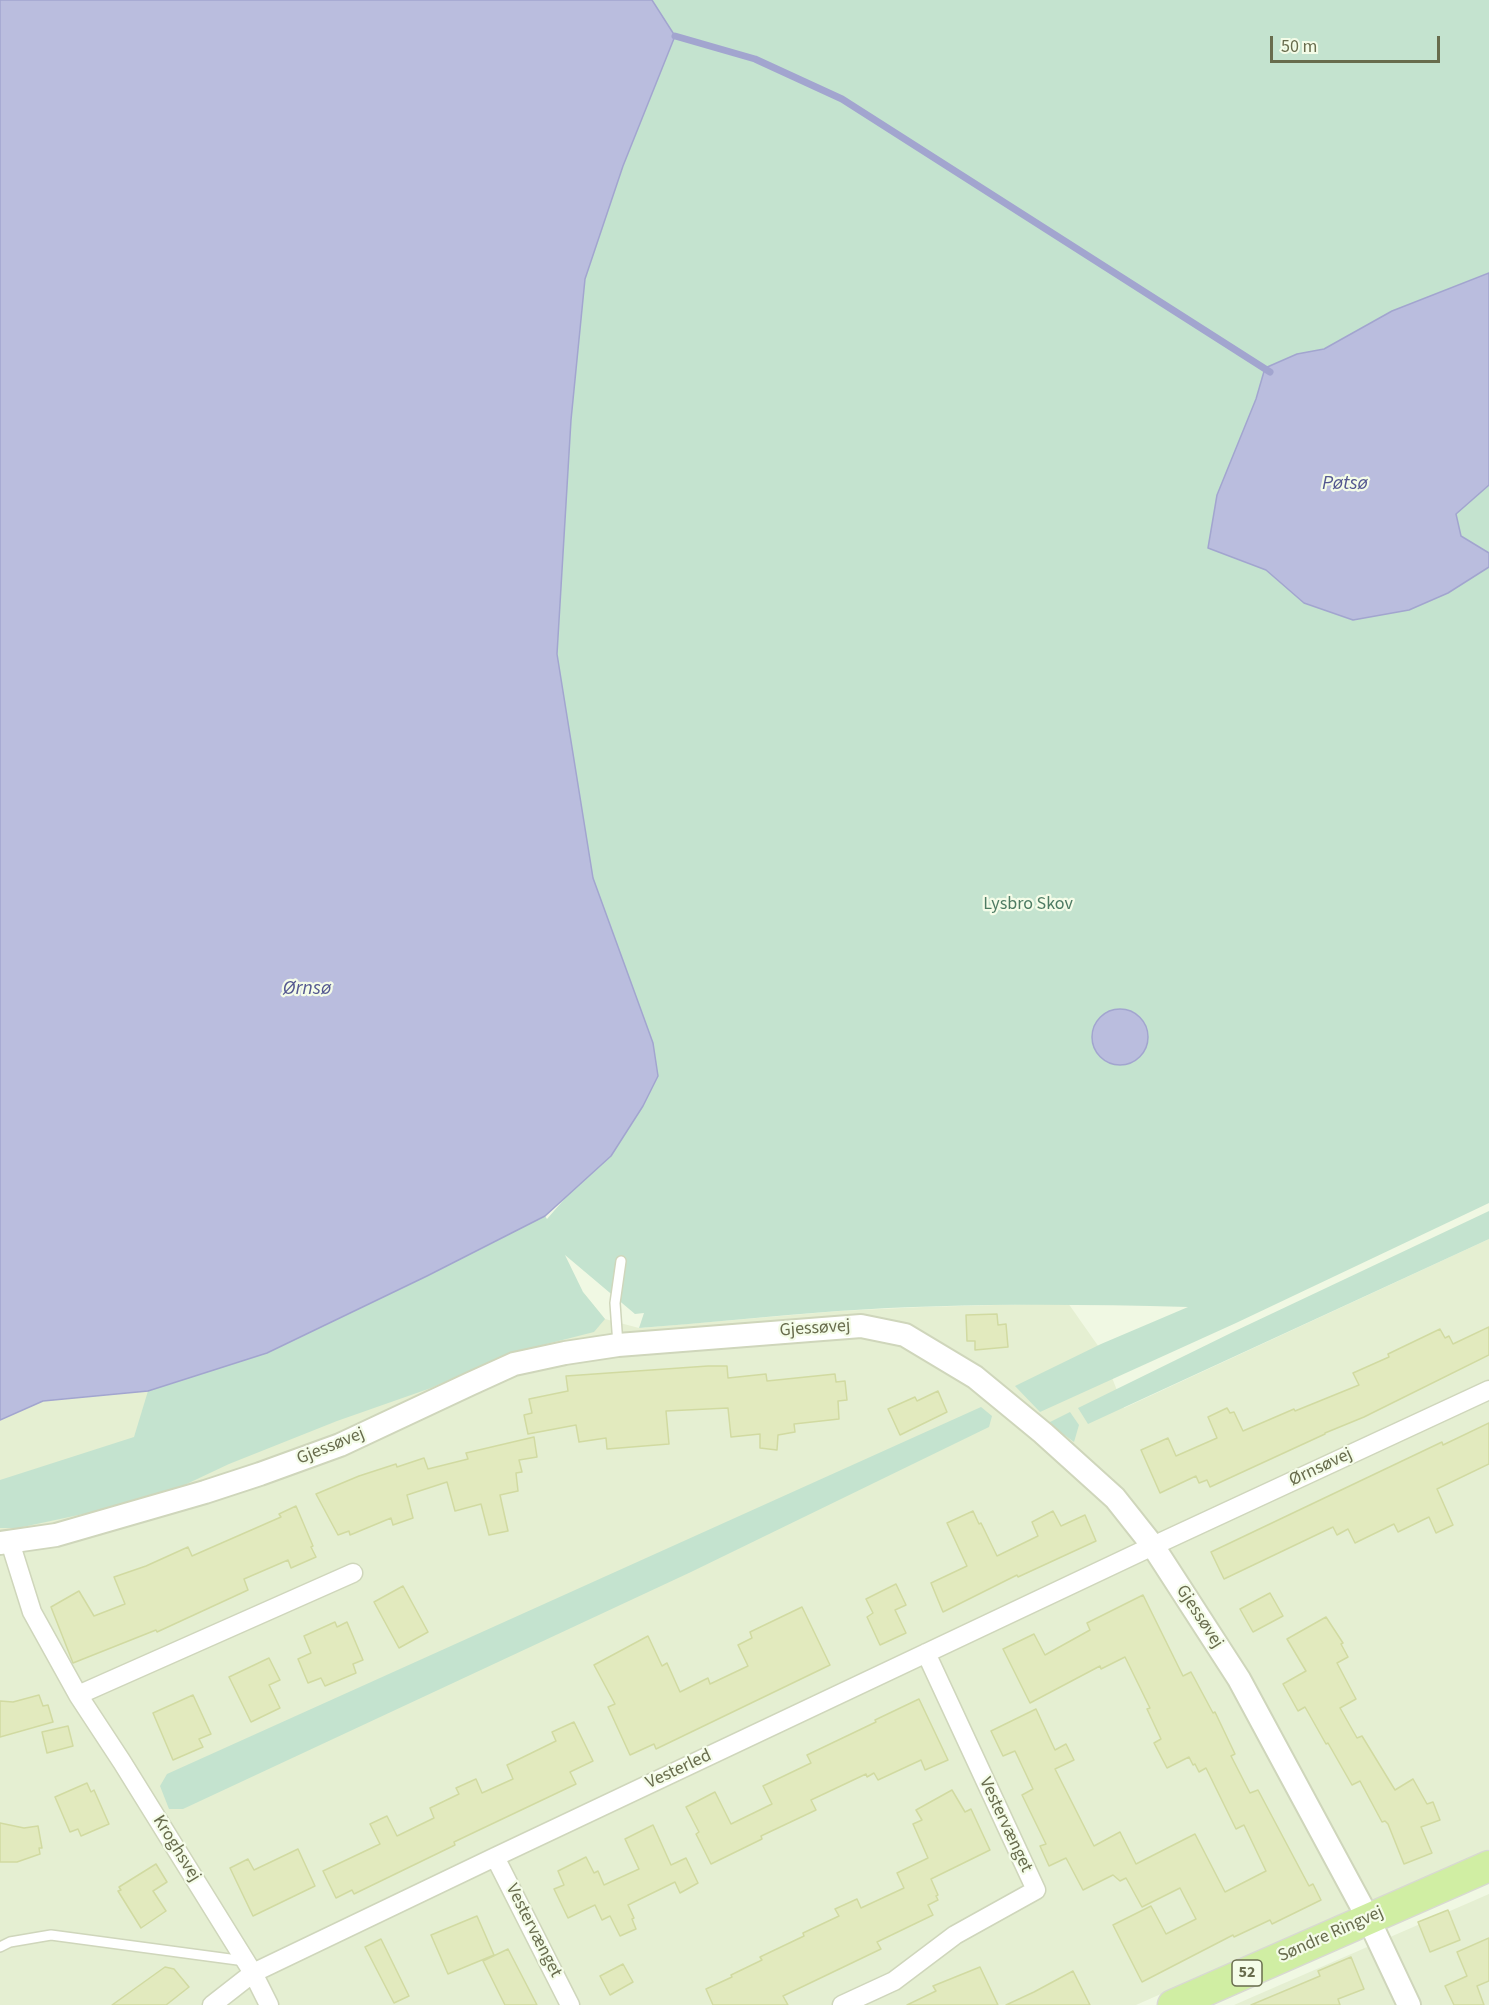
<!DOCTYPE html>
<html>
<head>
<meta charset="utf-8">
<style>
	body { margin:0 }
	#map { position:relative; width:1489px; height:2005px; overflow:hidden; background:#f0f8e3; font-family:"Source Sans 3",sans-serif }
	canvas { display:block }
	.scale { position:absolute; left:1270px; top:36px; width:170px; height:27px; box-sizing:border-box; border:3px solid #686c4d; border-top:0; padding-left:8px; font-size:18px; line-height:21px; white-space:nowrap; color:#686c4d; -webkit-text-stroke:4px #f4fce8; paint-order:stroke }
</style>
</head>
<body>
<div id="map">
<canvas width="1489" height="2005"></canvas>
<div class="scale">50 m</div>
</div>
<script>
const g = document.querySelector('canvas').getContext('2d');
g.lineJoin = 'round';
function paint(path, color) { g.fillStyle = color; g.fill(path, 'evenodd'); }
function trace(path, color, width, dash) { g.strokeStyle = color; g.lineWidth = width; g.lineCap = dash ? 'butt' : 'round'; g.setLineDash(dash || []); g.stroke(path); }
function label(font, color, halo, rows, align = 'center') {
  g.font = font + ' "Source Sans 3",sans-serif'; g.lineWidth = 4.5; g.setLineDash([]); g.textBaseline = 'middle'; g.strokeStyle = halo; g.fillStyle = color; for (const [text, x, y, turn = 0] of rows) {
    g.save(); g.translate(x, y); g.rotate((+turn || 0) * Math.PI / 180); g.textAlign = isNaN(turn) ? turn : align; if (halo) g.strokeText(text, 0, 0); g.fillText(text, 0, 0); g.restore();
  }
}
paint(new Path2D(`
	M 1489,1239 L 1489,1849 L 1136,2005 L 0,2005 L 0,1420 L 43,1401 L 148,1391 L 267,1353 L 427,1276 L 583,1292 L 605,1319 L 639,1328 L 839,1311 L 924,1307 L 1068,1303 L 1101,1350 L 1124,1408 Z
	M 1489,1894 L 1489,2005 L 1234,2005 Z`), '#e5efd2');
paint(new Path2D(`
	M 652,0 L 1489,0 L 1489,1203 L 1236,1323 L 1040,1412 L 1015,1386 L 1101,1344 L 1188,1307 C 1071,1304 955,1303 838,1311 C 772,1316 705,1323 639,1328 L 644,1313 L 635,1314 L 565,1255 L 583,1292 L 605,1319 L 594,1332 L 511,1353 L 431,1388 L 337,1421 L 229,1464 L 176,1489 L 116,1507 L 18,1528 L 0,1528 L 0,1480 L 134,1437 L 148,1391 L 267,1353 L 427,1276 L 545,1216 L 547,1219 L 636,1117 L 487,458 L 675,36 Z
	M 1489,1211 L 1489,1239 L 1088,1424 L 1078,1408 L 1235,1331 Z
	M 981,1407 L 992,1416 L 989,1427 L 691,1572 L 183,1809 L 169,1809 L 160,1786 L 167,1774 Z
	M 1070,1412 L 1079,1425 L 1074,1442 L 1048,1423 Z`), '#c4e3cf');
const water = new Path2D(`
	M 0,0 L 652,0 L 675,36 L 623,166 L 585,279 L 571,420 L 557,654 L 593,878 L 653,1043 L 658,1076 L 643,1106 L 611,1156 L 545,1216 L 427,1276 L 267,1353 L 148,1391 L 43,1401 L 0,1420 Z
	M 1489,273 L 1489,485 L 1456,514 L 1461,536 L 1489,553 L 1489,567 L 1448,593 L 1409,610 L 1353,620 L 1304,603 L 1266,570 L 1208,548 L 1217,495 L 1256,399 L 1265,368 L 1297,354 L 1324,349 L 1392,311 Z
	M1092 1037a28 28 0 1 1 56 0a28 28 0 1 1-56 0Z`);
paint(water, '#babdde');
trace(water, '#a2a5cf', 1.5);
trace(new Path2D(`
	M 675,36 L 755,59 L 842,99 L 1270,372`), '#a2a5cf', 7);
const building = new Path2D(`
	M 997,1314 L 998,1325 L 1006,1324 L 1008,1347 L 975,1350 L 975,1341 L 967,1341 L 966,1315 Z
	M 1489,1327 L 1489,1355 L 1364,1417 L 1325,1433 L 1325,1434 L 1210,1487 L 1207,1480 L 1199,1483 L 1196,1476 L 1160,1493 L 1141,1450 L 1168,1438 L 1176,1456 L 1217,1438 L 1208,1417 L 1227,1408 L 1230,1413 L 1234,1412 L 1243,1431 L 1294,1409 L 1295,1411 L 1359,1385 L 1353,1373 L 1389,1357 L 1388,1354 L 1440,1329 L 1445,1338 L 1449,1336 L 1453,1344 Z
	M 708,1366 L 727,1366 L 728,1378 L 766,1374 L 767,1381 L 835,1374 L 836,1382 L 845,1381 L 847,1400 L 838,1401 L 839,1419 L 794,1424 L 795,1432 L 778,1435 L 777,1450 L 760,1448 L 760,1434 L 731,1437 L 728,1408 L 666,1411 L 669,1444 L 607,1449 L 606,1438 L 579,1442 L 576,1425 L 528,1434 L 524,1415 L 532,1413 L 529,1399 L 568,1391 L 566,1376 Z
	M 938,1391 L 947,1412 L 900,1435 L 888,1409 L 915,1397 L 917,1401 Z
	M 1489,1423 L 1489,1464 L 1437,1489 L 1453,1525 L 1436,1533 L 1429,1517 L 1398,1532 L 1394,1524 L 1355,1543 L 1348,1529 L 1337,1535 L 1333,1527 L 1224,1579 L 1211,1552 L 1442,1442 L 1443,1445 Z
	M 534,1437 L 537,1457 L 519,1460 L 522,1472 L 516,1473 L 518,1491 L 500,1495 L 508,1531 L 489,1535 L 481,1504 L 455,1511 L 447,1482 L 407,1495 L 413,1518 L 393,1525 L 391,1518 L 350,1535 L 349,1531 L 338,1535 L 316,1494 L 359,1476 L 396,1464 L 397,1467 L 424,1458 L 428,1469 L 468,1459 L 466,1453 Z
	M 296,1506 L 313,1546 L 311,1547 L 316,1557 L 291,1568 L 288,1560 L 244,1579 L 248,1590 L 157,1632 L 156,1630 L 73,1663 L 51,1607 L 79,1591 L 94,1616 L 125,1604 L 114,1577 L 146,1566 L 188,1547 L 192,1556 L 281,1517 L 279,1514 Z
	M 973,1511 L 979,1524 L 981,1523 L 997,1556 L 1038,1536 L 1032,1522 L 1053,1511 L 1061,1526 L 1085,1515 L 1096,1541 L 1018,1577 L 1017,1575 L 943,1612 L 931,1583 L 967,1566 L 947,1523 Z
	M 896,1584 L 906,1605 L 895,1610 L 906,1633 L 880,1645 L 867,1617 L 873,1613 L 866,1599 Z
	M 403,1586 L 428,1632 L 399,1648 L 374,1602 Z
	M 1270,1593 L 1283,1616 L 1253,1632 L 1240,1609 Z
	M 1143,1595 L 1183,1676 L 1191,1672 L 1213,1713 L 1215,1712 L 1235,1754 L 1231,1756 L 1250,1793 L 1258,1790 L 1309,1886 L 1313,1884 L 1321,1900 L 1272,1924 L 1270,1920 L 1234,1937 L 1233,1935 L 1142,1982 L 1113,1925 L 1151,1906 L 1166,1934 L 1196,1919 L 1180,1888 L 1142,1907 L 1126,1878 L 1120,1881 L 1113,1875 L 1083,1890 L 1066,1858 L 1049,1866 L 1040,1846 L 1046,1844 L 1022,1795 L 1033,1789 L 1015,1751 L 1003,1756 L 991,1731 L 1036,1709 L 1055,1750 L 1066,1744 L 1074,1760 L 1055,1769 L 1094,1846 L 1120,1832 L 1136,1864 L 1195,1834 L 1225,1892 L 1266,1871 L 1244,1825 L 1236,1829 L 1206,1768 L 1199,1772 L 1195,1764 L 1193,1765 L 1189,1757 L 1167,1768 L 1154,1743 L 1161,1739 L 1147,1709 L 1150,1708 L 1125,1657 L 1101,1669 L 1100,1666 L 1030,1703 L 1003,1649 L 1034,1634 L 1045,1655 L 1090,1630 L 1087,1623 Z
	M 802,1607 L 830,1665 L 656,1749 L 654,1744 L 630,1755 L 608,1707 L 615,1704 L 594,1665 L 648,1636 L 662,1666 L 667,1663 L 680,1692 L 708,1678 L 710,1684 L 748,1666 L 738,1645 L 752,1638 L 750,1632 Z
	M 1326,1617 L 1343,1643 L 1341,1644 L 1348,1657 L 1337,1663 L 1356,1699 L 1340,1708 L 1357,1738 L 1362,1736 L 1395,1790 L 1413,1779 L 1427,1804 L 1433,1802 L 1440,1820 L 1421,1827 L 1432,1853 L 1404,1864 L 1388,1824 L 1385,1821 L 1382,1822 L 1360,1781 L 1352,1785 L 1328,1743 L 1326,1744 L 1305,1707 L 1298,1711 L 1283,1684 L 1306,1671 L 1287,1639 Z
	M 335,1622 L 337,1627 L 347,1622 L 363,1660 L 353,1664 L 356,1673 L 325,1686 L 321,1678 L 308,1683 L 298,1659 L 311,1653 L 304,1636 Z
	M 269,1658 L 280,1680 L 269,1685 L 280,1708 L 251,1722 L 229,1677 Z
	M 39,1695 L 43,1706 L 48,1705 L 53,1722 L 0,1737 L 0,1701 L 13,1702 Z
	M 193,1695 L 211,1734 L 199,1739 L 203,1747 L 173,1760 L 153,1713 Z
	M 919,1699 L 948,1760 L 925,1770 L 921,1760 L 878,1780 L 874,1773 L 867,1777 L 866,1774 L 811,1800 L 816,1810 L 761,1836 L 762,1839 L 711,1864 L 696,1834 L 699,1832 L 686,1807 L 715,1792 L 731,1824 L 772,1804 L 763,1786 L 811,1763 L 807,1755 L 876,1722 L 875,1720 Z
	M 574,1722 L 593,1761 L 570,1772 L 576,1784 L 477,1831 L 454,1842 L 455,1845 L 354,1894 L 352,1890 L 336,1898 L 323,1871 L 380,1844 L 370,1824 L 387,1816 L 397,1836 L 434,1818 L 430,1808 L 459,1794 L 456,1788 L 476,1779 L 482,1793 L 513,1779 L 507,1765 L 556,1741 L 552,1732 Z
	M 68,1726 L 73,1746 L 47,1753 L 42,1732 Z
	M 87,1783 L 91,1792 L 94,1790 L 109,1824 L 81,1836 L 78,1829 L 70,1832 L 55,1797 Z
	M 952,1790 L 965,1812 L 971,1809 L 990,1850 L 931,1879 L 938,1895 L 936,1896 L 938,1900 L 928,1905 L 933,1915 L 877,1942 L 881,1949 L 783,1996 L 788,2005 L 713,2005 L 706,1989 L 732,1977 L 731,1975 L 762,1960 L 760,1957 L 804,1936 L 803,1933 L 839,1916 L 835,1909 L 857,1899 L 861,1908 L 904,1888 L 897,1873 L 928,1858 L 913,1824 L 922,1820 L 916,1810 Z
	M 0,1823 L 24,1828 L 38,1826 L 42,1848 L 39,1848 L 40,1854 L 17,1862 L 0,1862 Z
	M 653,1825 L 671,1865 L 686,1858 L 698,1883 L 680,1893 L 675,1882 L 628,1905 L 634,1918 L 632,1919 L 636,1929 L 620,1936 L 610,1916 L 602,1920 L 595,1905 L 568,1918 L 554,1889 L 564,1885 L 558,1871 L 586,1857 L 594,1873 L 598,1871 L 604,1885 L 639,1869 L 625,1839 Z
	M 298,1849 L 315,1886 L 253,1916 L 230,1868 L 248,1859 L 254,1870 Z
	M 156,1864 L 167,1882 L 153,1891 L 166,1911 L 141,1928 L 118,1891 L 121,1890 L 119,1887 Z
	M 1448,1910 L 1460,1940 L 1430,1952 L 1418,1922 Z
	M 477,1916 L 494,1955 L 448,1974 L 431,1935 Z
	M 1489,1938 L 1489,1981 L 1477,1986 L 1484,2005 L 1454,2005 L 1445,1986 L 1467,1976 L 1457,1952 Z
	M 381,1939 L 409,1996 L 394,2003 L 365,1947 Z
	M 508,1949 L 522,1976 L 537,2005 L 505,2005 L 483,1961 Z
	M 1351,1957 L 1364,1989 L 1338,1999 L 1340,2005 L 1251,2005 L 1320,1976 L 1318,1971 Z
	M 623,1964 L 633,1982 L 610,1995 L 600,1976 Z
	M 165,1967 L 174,1969 L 189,1987 L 166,2005 L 112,2005 Z
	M 980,1967 L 998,2005 L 907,2005 L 936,1991 L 933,1986 Z
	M 1073,1971 L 1090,2005 L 1006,2005 L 1034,1992 Z`);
paint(building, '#e2eabe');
trace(building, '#d1daa1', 1.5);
const service = new Path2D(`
	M 618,1345 L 615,1303 L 621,1261
	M 0,1947 L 10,1942 L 51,1935 L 245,1961`);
const minor = new Path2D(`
	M 10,1542 L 32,1612 L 78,1695 L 122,1762 L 253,1973 L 269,2005
	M 78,1695 L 353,1573
	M 495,1857 L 570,2005
	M 212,2005 L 253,1973 L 495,1857 L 1140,1552 L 1489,1390
	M 842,2005 L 894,1981 L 955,1935 L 1036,1890 L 926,1653`);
const tertiary = new Path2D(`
	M 0,1543 L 56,1535 L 205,1492 L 260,1474 L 340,1445 L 470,1384 L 514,1364 L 528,1361 L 565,1353 L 618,1345 L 861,1326 L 905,1335 L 975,1377 L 1043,1433 L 1115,1498 L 1153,1546 L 1239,1679 L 1368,1918 L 1409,2005`);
const primary = new Path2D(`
	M 1173,2005 L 1489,1866`);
trace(service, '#cfd6bb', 12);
trace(minor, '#cfd6bb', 21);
trace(tertiary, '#cfd6bb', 26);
trace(primary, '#d8d9d1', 33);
trace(service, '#fff', 9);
trace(minor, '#fff', 18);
trace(tertiary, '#fff', 22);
trace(primary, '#d0eea3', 30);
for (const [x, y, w] of [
	[1247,1973,30]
]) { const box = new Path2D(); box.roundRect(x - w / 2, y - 13, w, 26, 4.5); g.fillStyle = '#f4fce8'; g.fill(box); trace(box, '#686c4d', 1.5); }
label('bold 16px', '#686c4d', null, [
	["52",1247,1973]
]);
label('18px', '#4d7b63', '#f4fce8', [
	["Lysbro Skov",1028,905]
]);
label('18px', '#686c4d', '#f4fce8', [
	["Gjessøvej",815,1329,-4],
	["Gjessøvej",331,1447,-22],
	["Ørnsøvej",1321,1468,-25],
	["Gjessøvej",1199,1617,57],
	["Vesterled",679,1770,-25],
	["Vestervænget",1005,1825,65],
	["Kroghsvej",176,1849,58],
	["Vestervænget",533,1931,63],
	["Søndre Ringvej",1331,1935,-24]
]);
label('italic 20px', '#545890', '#f4fce8', [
	["Pøtsø",1345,485],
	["Ørnsø",307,990]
]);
</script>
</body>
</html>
